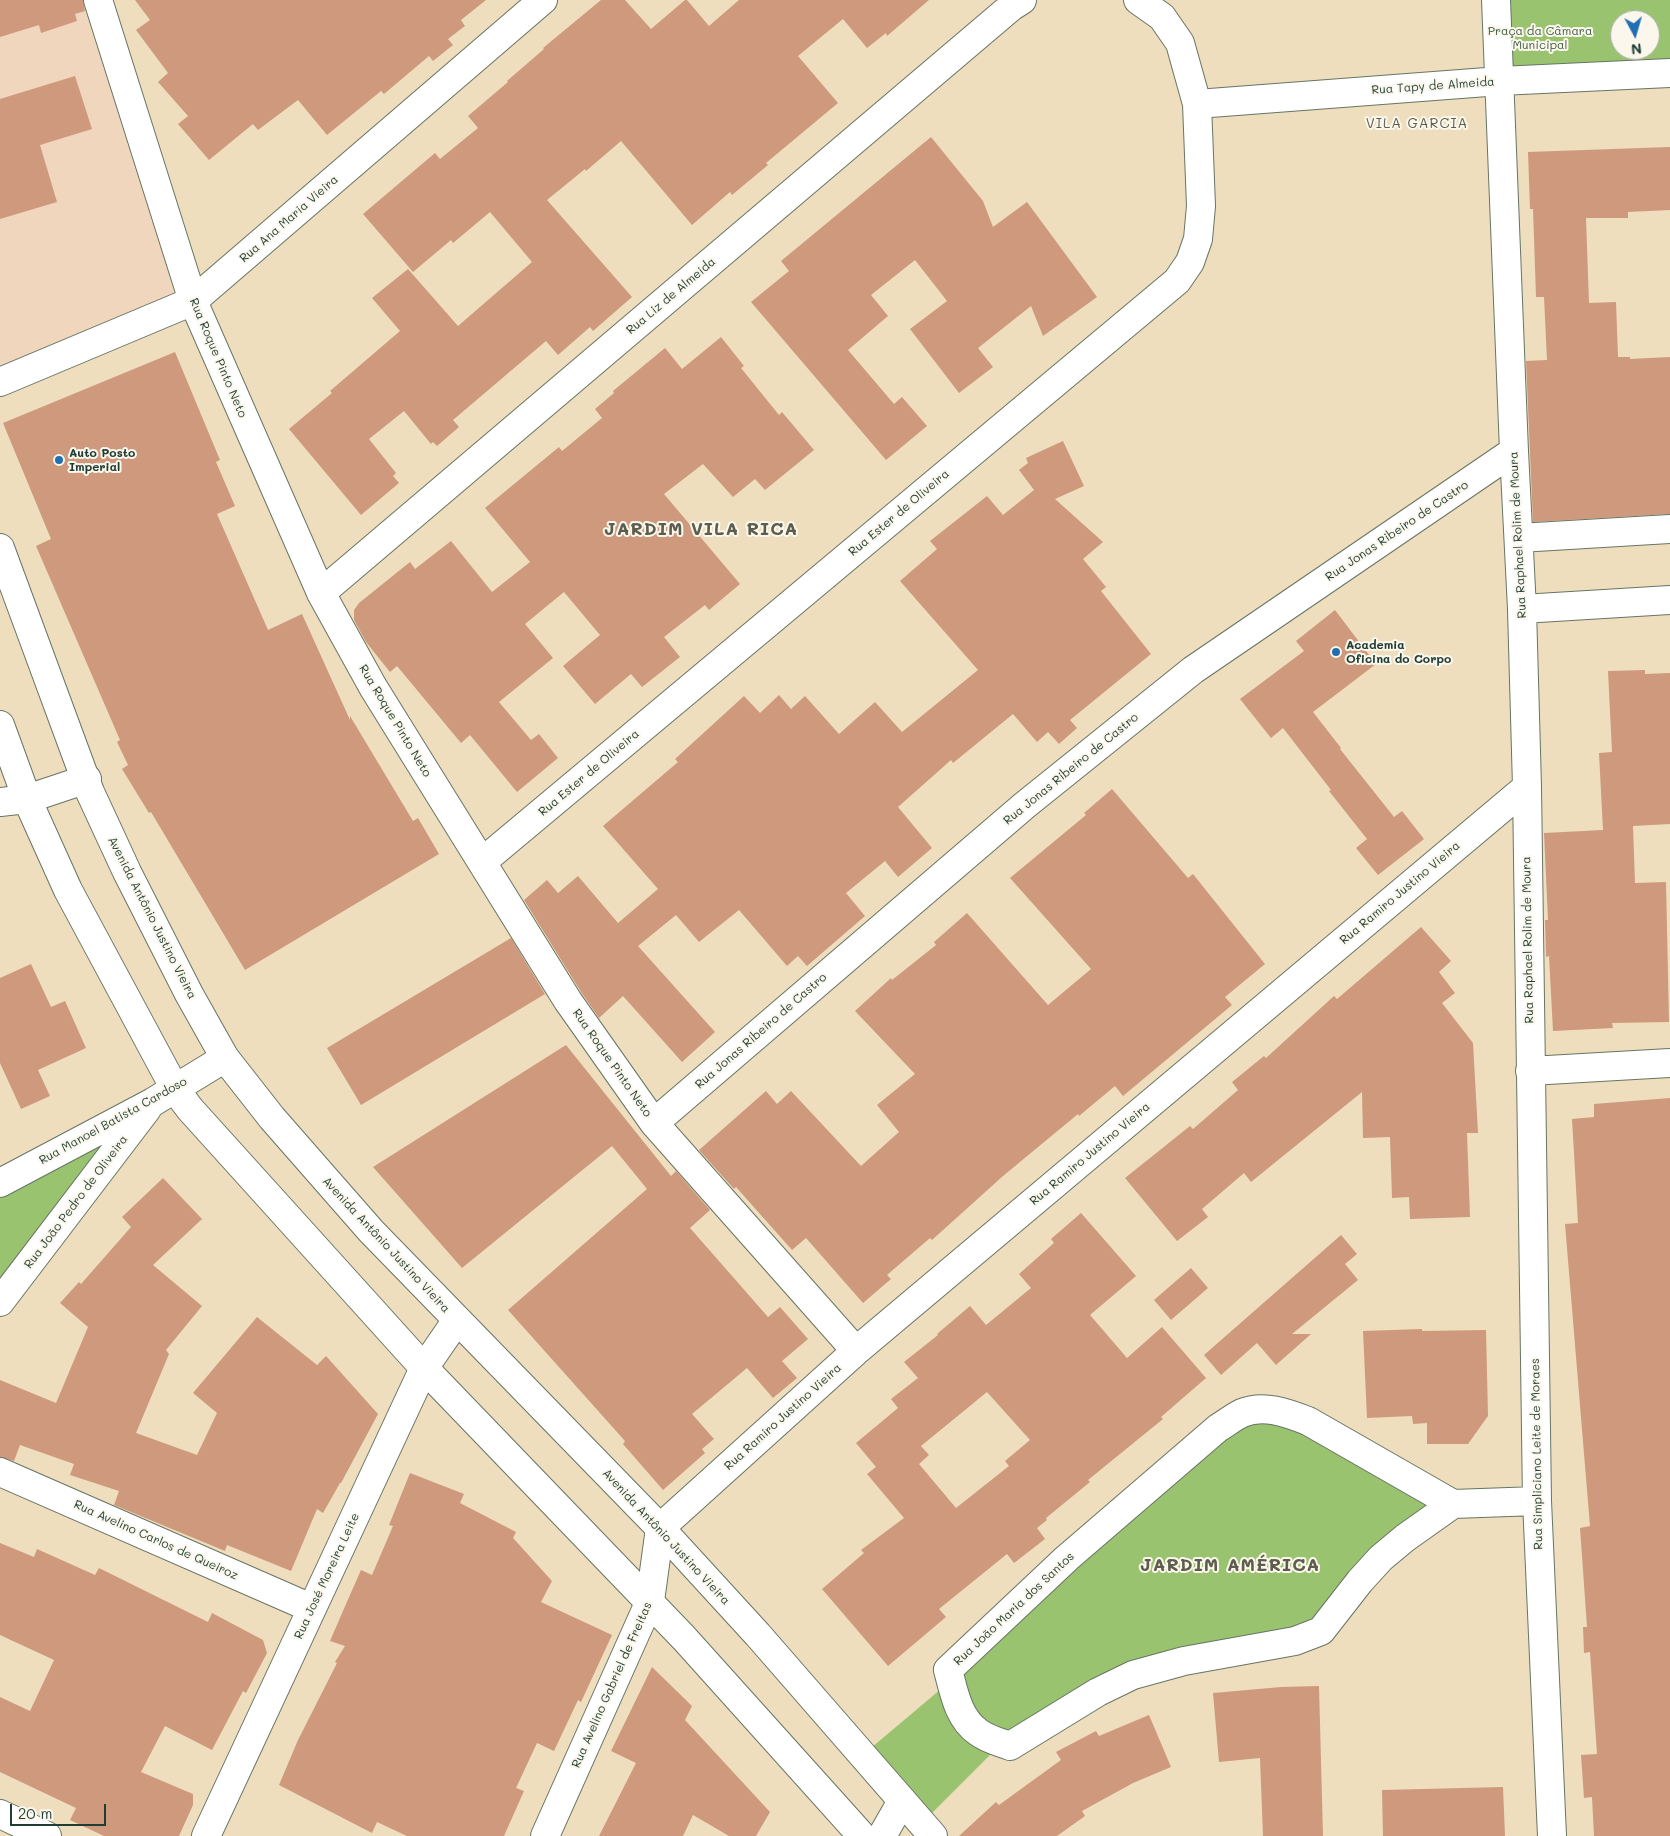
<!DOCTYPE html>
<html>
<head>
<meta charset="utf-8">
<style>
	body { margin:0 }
	#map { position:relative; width:1670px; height:1836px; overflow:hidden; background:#eedebd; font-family:Mali,sans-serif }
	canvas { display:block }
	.north { position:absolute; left:1610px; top:10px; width:50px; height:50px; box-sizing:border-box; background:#fbf7ec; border:1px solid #a3ada2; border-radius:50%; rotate:174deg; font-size:14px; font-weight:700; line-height:20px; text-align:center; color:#1f3d34 }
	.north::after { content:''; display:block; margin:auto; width:18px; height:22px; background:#1f6fb2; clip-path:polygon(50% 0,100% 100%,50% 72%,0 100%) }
	.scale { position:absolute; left:10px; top:1804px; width:96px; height:22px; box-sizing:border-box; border:2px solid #1f3d34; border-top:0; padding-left:6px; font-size:15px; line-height:18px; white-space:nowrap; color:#1f3d34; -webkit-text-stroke:4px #fbf7ec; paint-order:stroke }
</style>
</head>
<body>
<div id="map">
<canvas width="1670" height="1836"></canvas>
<div class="north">N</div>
<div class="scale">20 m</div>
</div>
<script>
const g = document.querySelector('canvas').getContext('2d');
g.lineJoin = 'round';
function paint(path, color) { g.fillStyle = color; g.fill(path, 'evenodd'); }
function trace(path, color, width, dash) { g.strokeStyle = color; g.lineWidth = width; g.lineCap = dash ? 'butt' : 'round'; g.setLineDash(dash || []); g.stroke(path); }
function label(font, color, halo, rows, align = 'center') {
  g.font = font + ' Mali,sans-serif'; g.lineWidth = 4; g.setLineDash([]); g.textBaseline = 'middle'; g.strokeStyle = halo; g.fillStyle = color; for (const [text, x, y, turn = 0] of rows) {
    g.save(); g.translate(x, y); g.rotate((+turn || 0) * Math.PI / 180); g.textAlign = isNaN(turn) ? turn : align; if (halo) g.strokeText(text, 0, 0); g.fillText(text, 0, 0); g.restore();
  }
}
paint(new Path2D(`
	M 0,0 L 92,0 L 184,301 L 0,383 Z`), '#f0d6bc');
paint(new Path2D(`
	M 1500,0 L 1670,0 L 1670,70 L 1504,78 ZM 1620,20 L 1650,20 L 1650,50 L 1620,50 Z
	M 141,1117 L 0,1287 L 0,1190 Z
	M 1273,1415 L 1434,1502 L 1321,1622 L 1190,1653 L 1005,1740 L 929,1816 L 871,1748 L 967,1667 L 1219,1431 Z`), '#9ac36f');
paint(new Path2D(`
	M 0,0 L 83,0 L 85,11 L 75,14 L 77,21 L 41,33 L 39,25 L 0,37 Z
	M 135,0 L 486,0 L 461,20 L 465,26 L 448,39 L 453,45 L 433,61 L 429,56 L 384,94 L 381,91 L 327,135 L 298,100 L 258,130 L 253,124 L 209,160 L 178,124 L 188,116 L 158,82 L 168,73 L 136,30 L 150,20 Z
	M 601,0 L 625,0 L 651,29 L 685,0 L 687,0 L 709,26 L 739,0 L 929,0 L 887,36 L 886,33 L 867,48 L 843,19 L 798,56 L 838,103 L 766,163 L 768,165 L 732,195 L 730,192 L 692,225 L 621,141 L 586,171 L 585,169 L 547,200 L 632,297 L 593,331 L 590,327 L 558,355 L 546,341 L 453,420 L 459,427 L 437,446 L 433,442 L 431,444 L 404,411 L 369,439 L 396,473 L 393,476 L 399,483 L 361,515 L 289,429 L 332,393 L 330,391 L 400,331 L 372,298 L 408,269 L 458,326 L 532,262 L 490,212 L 453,243 L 451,240 L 413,272 L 363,214 L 435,153 L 440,159 L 478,128 L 468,116 L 508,82 L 507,81 L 544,49 L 543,48 Z
	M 75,76 L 92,129 L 40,145 L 57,202 L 0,219 L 0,99 Z
	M 931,137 L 983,201 L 993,227 L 1027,202 L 1097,297 L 1043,336 L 1031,306 L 978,348 L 993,367 L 959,393 L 910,329 L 947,301 L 915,260 L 871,295 L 888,316 L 848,350 L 894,404 L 902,397 L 927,426 L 886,460 L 751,302 L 789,271 L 781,261 Z
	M 1670,147 L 1670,210 L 1628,212 L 1628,218 L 1586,218 L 1589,303 L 1616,302 L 1618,357 L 1630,357 L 1630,359 L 1670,357 L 1670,514 L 1533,522 L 1526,361 L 1547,360 L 1544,297 L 1536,297 L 1533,209 L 1530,209 L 1528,152 Z
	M 721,337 L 744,366 L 741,368 L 779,415 L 782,412 L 814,450 L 765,490 L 755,479 L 733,497 L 703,464 L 664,494 L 740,584 L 709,610 L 705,605 L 664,637 L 680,657 L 642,687 L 631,674 L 595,704 L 563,666 L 600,635 L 564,592 L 525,624 L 553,658 L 499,702 L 531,740 L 539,734 L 558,758 L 517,792 L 470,735 L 461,743 L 397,666 L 390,672 L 366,642 L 354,620 L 354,610 L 359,603 L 410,562 L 415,569 L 451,541 L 492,592 L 530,562 L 485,508 L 559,447 L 562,451 L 602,418 L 595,409 L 614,393 L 613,391 L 665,348 L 682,369 Z
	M 175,352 L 220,460 L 216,462 L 235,506 L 217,514 L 268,630 L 302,614 L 350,720 L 350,716 L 413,821 L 418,818 L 439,854 L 245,970 L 151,812 L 149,813 L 122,769 L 128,765 L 117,742 L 120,740 L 36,546 L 51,539 L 3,423 Z
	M 1063,441 L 1084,486 L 1055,499 L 1103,542 L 1083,559 L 1106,587 L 1101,591 L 1151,654 L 1070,720 L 1077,728 L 1059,744 L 1048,732 L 1037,742 L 1013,714 L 953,763 L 951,760 L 898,807 L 932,848 L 898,877 L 885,861 L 846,893 L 865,916 L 807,966 L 798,956 L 787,966 L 739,910 L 699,942 L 676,915 L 638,946 L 715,1032 L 682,1062 L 623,996 L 599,1018 L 581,992 L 524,900 L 547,880 L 558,893 L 578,876 L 618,923 L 658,889 L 603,826 L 678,762 L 675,759 L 744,696 L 760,713 L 779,695 L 791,709 L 805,696 L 839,734 L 875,702 L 902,732 L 978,670 L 900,581 L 937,549 L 930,541 L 987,496 L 1003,515 L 1034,490 L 1019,470 L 1028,463 L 1026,458 Z
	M 1335,610 L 1376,664 L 1313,712 L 1341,748 L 1340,749 L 1394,817 L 1402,811 L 1424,839 L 1378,875 L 1356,848 L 1367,839 L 1329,791 L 1331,790 L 1283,728 L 1271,738 L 1240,699 L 1304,651 L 1296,641 Z
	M 1645,670 L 1645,674 L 1670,673 L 1670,824 L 1633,826 L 1635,883 L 1666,882 L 1669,1022 L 1612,1023 L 1613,1028 L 1553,1031 L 1549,956 L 1546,957 L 1545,920 L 1548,920 L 1544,833 L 1603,830 L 1599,753 L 1612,752 L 1608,671 Z
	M 1112,789 L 1188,878 L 1193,874 L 1265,964 L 1225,997 L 1232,1005 L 1123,1096 L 1115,1086 L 1079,1116 L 1078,1114 L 1003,1176 L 932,1240 L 930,1238 L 887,1275 L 891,1279 L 863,1303 L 806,1238 L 792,1250 L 736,1187 L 734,1189 L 699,1150 L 766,1091 L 777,1104 L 791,1091 L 861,1166 L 899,1132 L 877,1105 L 915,1074 L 855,1011 L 891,978 L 892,980 L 936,945 L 934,942 L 967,913 L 1048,1005 L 1091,969 L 1010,878 L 1086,815 L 1084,813 Z
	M 1421,927 L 1451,961 L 1439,972 L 1455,993 L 1442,1003 L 1473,1043 L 1478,1133 L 1467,1133 L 1470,1217 L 1410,1219 L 1409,1197 L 1392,1198 L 1390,1137 L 1363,1138 L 1362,1092 L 1251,1182 L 1244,1173 L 1202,1209 L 1208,1217 L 1177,1241 L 1125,1178 L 1190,1126 L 1193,1129 L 1238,1090 L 1232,1082 L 1264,1056 L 1266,1058 L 1334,996 L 1337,999 Z
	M 511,938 L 545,994 L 361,1105 L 327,1048 Z
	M 31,964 L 51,1007 L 65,1001 L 86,1048 L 38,1070 L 50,1096 L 21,1109 L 0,1063 L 0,978 Z
	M 566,1045 L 671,1176 L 676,1171 L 710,1210 L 690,1228 L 768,1317 L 780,1307 L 808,1339 L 782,1361 L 797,1378 L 773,1398 L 747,1368 L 692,1414 L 714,1439 L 702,1449 L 705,1453 L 663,1490 L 623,1444 L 625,1441 L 508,1310 L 647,1189 L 612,1146 L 462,1268 L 373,1167 Z
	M 1670,1098 L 1670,1836 L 1594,1836 L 1592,1797 L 1584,1798 L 1581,1755 L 1597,1754 L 1590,1652 L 1584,1653 L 1583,1627 L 1587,1627 L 1580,1528 L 1590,1526 L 1565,1224 L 1578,1223 L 1572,1119 L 1594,1117 L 1594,1104 Z
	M 163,1178 L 202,1219 L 153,1265 L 202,1306 L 166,1350 L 169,1354 L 136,1433 L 197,1455 L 217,1413 L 193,1393 L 257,1317 L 317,1365 L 326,1356 L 378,1414 L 341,1483 L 340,1483 L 323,1513 L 317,1509 L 291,1571 L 227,1545 L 225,1551 L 114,1505 L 119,1491 L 70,1475 L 74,1464 L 20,1445 L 14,1461 L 0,1457 L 0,1380 L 56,1403 L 88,1327 L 60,1303 L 79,1282 L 81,1284 L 131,1227 L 122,1217 Z
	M 1081,1213 L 1136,1276 L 1090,1315 L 1127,1358 L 1162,1327 L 1206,1378 L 1161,1417 L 1163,1419 L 1088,1480 L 1090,1482 L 1046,1518 L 1047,1520 L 1037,1528 L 1045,1539 L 1014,1563 L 1007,1554 L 939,1609 L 946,1617 L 888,1666 L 822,1589 L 864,1553 L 861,1550 L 904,1518 L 867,1474 L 876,1467 L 856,1443 L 898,1408 L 891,1399 L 918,1378 L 904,1362 L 938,1335 L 937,1334 L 970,1306 L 986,1325 L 1031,1288 L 1019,1274 L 1054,1243 L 1051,1239 ZM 987,1392 L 1030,1440 L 1005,1461 L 1009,1466 L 956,1508 L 919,1464 L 929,1455 L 921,1446 Z
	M 1341,1235 L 1357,1254 L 1345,1264 L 1358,1280 L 1292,1334 L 1311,1334 L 1276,1365 L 1257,1343 L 1221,1375 L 1204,1355 Z
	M 1191,1268 L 1208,1288 L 1171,1320 L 1154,1300 Z
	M 1422,1329 L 1422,1331 L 1486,1330 L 1488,1416 L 1468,1444 L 1427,1444 L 1427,1423 L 1413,1424 L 1412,1416 L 1367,1418 L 1363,1331 Z
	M 410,1473 L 464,1494 L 460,1503 L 516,1532 L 513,1538 L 552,1581 L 541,1602 L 612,1635 L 581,1702 L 578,1700 L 554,1751 L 537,1743 L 516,1788 L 524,1791 L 504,1836 L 407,1836 L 377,1822 L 372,1833 L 279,1785 L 298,1740 L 337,1663 L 335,1662 L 345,1646 L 330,1641 L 346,1604 L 361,1570 L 372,1575 L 393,1526 L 389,1525 Z
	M 0,1543 L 34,1557 L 37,1549 L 95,1575 L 99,1568 L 208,1622 L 212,1613 L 263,1640 L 267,1653 L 246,1693 L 243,1691 L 212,1750 L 165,1726 L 141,1772 L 193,1794 L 193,1805 L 179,1836 L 104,1836 L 70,1820 L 76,1808 L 0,1772 L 0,1697 L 30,1711 L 54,1660 L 0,1635 Z
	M 652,1667 L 692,1706 L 685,1720 L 770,1812 L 756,1836 L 729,1836 L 693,1815 L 683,1836 L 599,1836 L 636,1763 L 611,1751 Z
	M 1319,1686 L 1323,1836 L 1263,1836 L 1260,1758 L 1219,1762 L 1213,1693 L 1281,1687 Z
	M 1149,1715 L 1171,1767 L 1133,1783 L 1082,1811 L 1085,1816 L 1057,1836 L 959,1836 L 996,1802 L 999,1805 L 1061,1760 L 1056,1752 L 1096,1731 L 1099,1736 Z
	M 1503,1787 L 1505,1836 L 1383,1836 L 1382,1790 Z`), '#ce997c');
const minor = new Path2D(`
	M 98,0 L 193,301 L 321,593 L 373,687 L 568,1001 L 654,1123 L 856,1351
	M 1496,0 L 1514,451 L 1522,609 L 1527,787 L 1537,1501 L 1552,1836
	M 1197,104 L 1500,81 L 1670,73
	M 0,382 L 193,301 L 543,0
	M 1519,538 L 1670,529
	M 321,593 L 1011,7 L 1022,0
	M 1522,609 L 1670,600
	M 0,802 L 27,799 L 87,779
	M 482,862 L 1177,281 L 1190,262 L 1198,239 L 1201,206 L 1197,104 L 1180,43 L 1162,17 L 1138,0
	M 1530,1071 L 1670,1063
	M 654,1123 L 1025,805 L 1193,670 L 1514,451
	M 0,1183 L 153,1102 L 225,1058
	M 0,1302 L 147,1109
	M 0,1472 L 311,1608
	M 1453,1504 L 1405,1538 L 1381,1558 L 1360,1581 L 1321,1631 L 1295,1641 L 1184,1661 L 1133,1675 L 1098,1692 L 1010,1746 C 999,1742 987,1739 978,1732 C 958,1718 954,1692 948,1670 L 1067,1558 L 1218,1428 C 1226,1423 1234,1417 1242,1413 C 1264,1404 1287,1413 1308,1421 L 1453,1504 L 1537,1501
	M 0,1814 L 47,1836
	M 206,1836 L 424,1368 L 457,1320
	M 545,1836 L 650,1601 L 660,1528 L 856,1351 L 1527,787
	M 882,1836 L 902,1801`);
const secondary = new Path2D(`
	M 0,548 L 90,792 L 127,872 L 189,994 L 225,1058 L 272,1118 L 371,1231 L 660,1528 L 758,1635 L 933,1836
	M 0,725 L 27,799 L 68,890 L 175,1089 L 190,1109 L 424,1368 L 684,1638 L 862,1836`);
trace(minor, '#677564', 30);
trace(secondary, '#677564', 30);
trace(minor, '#fff', 28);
trace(secondary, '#fff', 28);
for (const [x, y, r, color] of [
	[59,460,5,"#1f6fb2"],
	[1336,652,5,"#1f6fb2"]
]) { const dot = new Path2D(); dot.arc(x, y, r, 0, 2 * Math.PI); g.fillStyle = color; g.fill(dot); trace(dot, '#fbf7ec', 2); }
label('12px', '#3e5e43', '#fbf7ec', [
	["Praça da Câmara",1540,31],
	["Municipal",1540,45]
]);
label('12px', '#1f3d34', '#fbf7ec', [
	["Rua Tapy de Almeida",1433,86,-4],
	["Rua Ana Maria Vieira",289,219,-41],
	["Rua Liz de Almeida",671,296,-40],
	["Rua Roque Pinto Neto",218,358,67],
	["Rua Ester de Oliveira",899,513,-40],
	["Rua Jonas Ribeiro de Castro",1397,531,-34],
	["Rua Raphael Rolim de Moura",1518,535,-93],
	["Rua Roque Pinto Neto",395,721,59],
	["Rua Jonas Ribeiro de Castro",1071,769,-39],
	["Rua Ester de Oliveira",589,773,-40],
	["Rua Ramiro Justino Vieira",1400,893,-40],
	["Avenida Antônio Justino Vieira",152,918,63],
	["Rua Raphael Rolim de Moura",1528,940,-91],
	["Rua Jonas Ribeiro de Castro",761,1031,-41],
	["Rua Roque Pinto Neto",612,1063,55],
	["Rua Manoel Batista Cardoso",113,1121,-29],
	["Rua Ramiro Justino Vieira",1090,1154,-40],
	["Rua João Pedro de Oliveira",76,1202,-53],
	["Avenida Antônio Justino Vieira",386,1245,47],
	["Rua Ramiro Justino Vieira",783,1417,-42],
	["Rua Simpliciano Leite de Moraes",1537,1454,-91],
	["Avenida Antônio Justino Vieira",666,1537,47],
	["Rua Avelino Carlos de Queiroz",156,1540,24],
	["Rua José Moreira Leite",327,1576,-65],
	["Rua João Maria dos Santos",1014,1609,-43],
	["Rua Avelino Gabriel de Freitas",612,1685,-66]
]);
label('bold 12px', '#1f3d34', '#fbf7ec', [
	["Auto Posto",69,453],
	["Imperial",69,467],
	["Academia",1346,645],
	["Oficina do Corpo",1346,659]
], 'left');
g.letterSpacing = '1px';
label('14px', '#5c5d4d', '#fbf7ec', [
	["VILA GARCIA",1417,124]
]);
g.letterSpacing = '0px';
g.letterSpacing = '1px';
label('bold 18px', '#5c5d4d', '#fbf7ec', [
	["JARDIM VILA RICA",701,529],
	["JARDIM AMÉRICA",1230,1565]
]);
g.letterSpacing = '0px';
</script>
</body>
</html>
